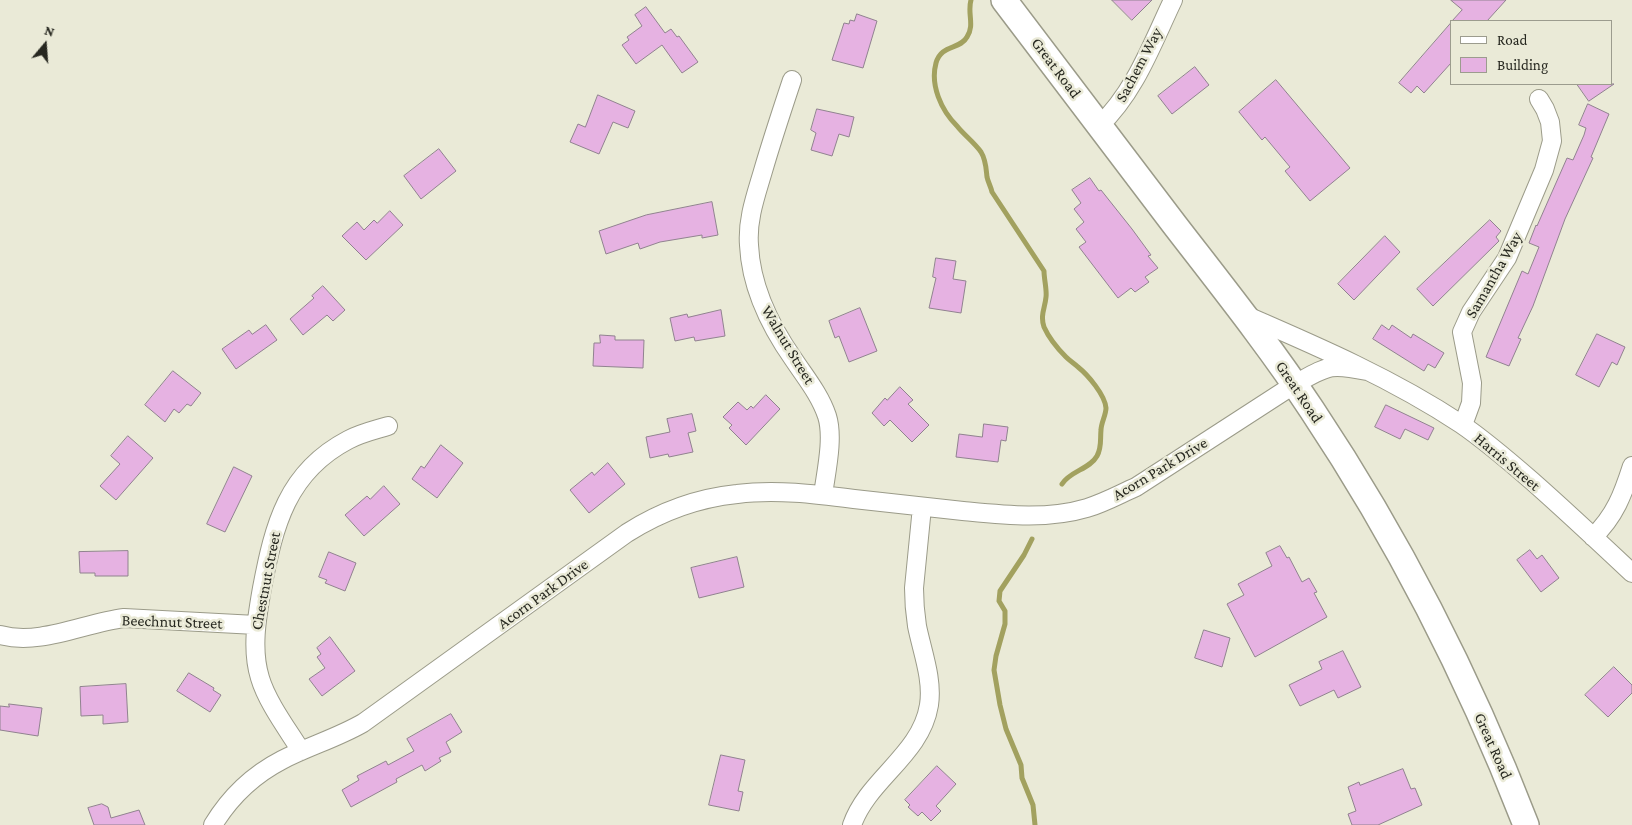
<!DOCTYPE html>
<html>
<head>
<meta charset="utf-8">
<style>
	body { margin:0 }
	#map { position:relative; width:1632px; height:825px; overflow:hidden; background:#eaead7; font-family:"Crimson Pro",serif }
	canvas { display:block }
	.legend { position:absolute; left:1450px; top:20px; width:162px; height:65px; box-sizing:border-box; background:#eaead7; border:1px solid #9c9c8e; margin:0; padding:6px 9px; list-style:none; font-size:15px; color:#272820 }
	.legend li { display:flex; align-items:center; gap:10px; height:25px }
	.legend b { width:25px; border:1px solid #9c9c8e }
	.north { position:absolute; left:20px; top:20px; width:50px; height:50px; -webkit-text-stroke:4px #eaead7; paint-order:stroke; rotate:18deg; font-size:14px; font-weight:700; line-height:20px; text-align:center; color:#272820 }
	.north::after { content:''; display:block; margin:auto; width:18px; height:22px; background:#272820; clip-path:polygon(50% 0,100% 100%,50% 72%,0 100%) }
</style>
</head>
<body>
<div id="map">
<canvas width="1632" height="825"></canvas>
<ul class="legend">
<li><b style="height:6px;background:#fff"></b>Road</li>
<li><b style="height:14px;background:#e6b2e2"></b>Building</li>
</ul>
<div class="north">N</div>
</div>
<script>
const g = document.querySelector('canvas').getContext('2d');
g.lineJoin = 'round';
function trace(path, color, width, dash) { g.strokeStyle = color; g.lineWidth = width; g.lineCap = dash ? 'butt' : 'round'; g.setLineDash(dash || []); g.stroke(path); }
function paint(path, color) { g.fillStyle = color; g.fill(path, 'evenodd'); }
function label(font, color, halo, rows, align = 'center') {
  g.font = font + ' "Crimson Pro",serif'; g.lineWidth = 5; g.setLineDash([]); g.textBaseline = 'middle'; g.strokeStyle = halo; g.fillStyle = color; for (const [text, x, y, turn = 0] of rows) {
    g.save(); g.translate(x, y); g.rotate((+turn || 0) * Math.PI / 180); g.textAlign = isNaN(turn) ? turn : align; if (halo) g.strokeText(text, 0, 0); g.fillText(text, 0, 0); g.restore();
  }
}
trace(new Path2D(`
	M 971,0 C 967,13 975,25 967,37 C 960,50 941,44 936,63 C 930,85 941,110 957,126 C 964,135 974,142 981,152 C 986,160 986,168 987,177 C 988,182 991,187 992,192 L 1044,271 C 1044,279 1047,290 1046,297 C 1045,308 1040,315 1044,327 C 1049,338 1058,349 1066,357 C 1070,361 1075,364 1078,367 C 1088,375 1105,395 1106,408 C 1106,415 1101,423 1101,430 C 1100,439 1102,447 1097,456 C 1090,469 1070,471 1062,484
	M 1032,539 L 1024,555 L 1000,591 L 999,601 L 1005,611 L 1005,624 L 996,656 L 994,670 L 1000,705 L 1006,729 L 1021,765 L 1022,778 L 1033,805 L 1035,825`), '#a2a15f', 5);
const building = new Path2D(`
	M 1112,0 L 1152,0 L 1132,20 Z
	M 1451,0 L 1506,0 L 1487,21 L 1452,21 L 1462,10 Z
	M 646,7 L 665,33 L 671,29 L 677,37 L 679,36 L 698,62 L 682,73 L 662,45 L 636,64 L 622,45 L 629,40 L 627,37 L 642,26 L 635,15 Z
	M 857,14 L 877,21 L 863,68 L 832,60 L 844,23 L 849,24 L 850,20 L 854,21 Z
	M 1451,23 L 1451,63 L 1424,93 L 1417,86 L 1411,93 L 1399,83 Z
	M 1195,67 L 1209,85 L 1172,114 L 1158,96 Z
	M 1276,80 L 1350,168 L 1310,201 L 1285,171 L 1290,167 L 1265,137 L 1262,140 L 1239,112 Z
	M 1577,84 L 1614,84 L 1589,101 Z
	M 598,95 L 635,111 L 628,128 L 613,122 L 599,154 L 570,142 L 578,124 L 585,127 Z
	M 1588,104 L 1609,114 L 1591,157 L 1593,158 L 1565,219 L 1533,306 L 1518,338 L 1521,339 L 1509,366 L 1486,357 L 1522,271 L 1528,274 L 1539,247 L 1529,243 L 1536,225 L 1537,226 L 1567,158 L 1573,160 L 1584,135 L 1586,128 L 1579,125 Z
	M 817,109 L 854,117 L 849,137 L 839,134 L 832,156 L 811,150 L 816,133 L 811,130 Z
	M 439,149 L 456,171 L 421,199 L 404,176 Z
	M 1090,178 L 1099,191 L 1101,190 L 1132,229 L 1151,255 L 1148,256 L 1158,268 L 1145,277 L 1149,282 L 1135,292 L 1131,288 L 1118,298 L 1079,247 L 1086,242 L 1076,229 L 1084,222 L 1074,209 L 1081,203 L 1072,190 Z
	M 712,202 L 718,235 L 702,238 L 702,235 L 660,242 L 640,249 L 638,243 L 606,254 L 599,231 L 646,215 Z
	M 390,211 L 403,225 L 366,260 L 342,236 L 357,222 L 364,230 L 374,220 L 377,223 Z
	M 1490,220 L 1501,231 L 1496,237 L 1499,241 L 1433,306 L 1417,289 Z
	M 1385,236 L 1400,252 L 1354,300 L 1338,284 Z
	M 936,258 L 956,261 L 953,279 L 966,281 L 961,313 L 929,308 L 936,278 L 933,277 Z
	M 323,286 L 345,310 L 333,321 L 327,315 L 303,335 L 290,319 L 314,298 L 312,296 Z
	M 860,308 L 877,351 L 849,362 L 839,336 L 835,338 L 829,321 Z
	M 721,310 L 725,336 L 695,341 L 694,337 L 675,341 L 670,318 L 687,314 L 688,317 Z
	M 266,325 L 277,340 L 236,369 L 222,349 L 249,330 L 252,334 Z
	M 1382,325 L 1389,330 L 1392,325 L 1411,338 L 1413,334 L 1444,353 L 1435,368 L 1428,364 L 1424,371 L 1373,339 Z
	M 1597,334 L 1625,347 L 1617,365 L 1612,362 L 1599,387 L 1576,375 Z
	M 600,335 L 615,336 L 615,340 L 644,340 L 643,368 L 593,366 L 594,343 L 600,343 Z
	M 173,371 L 201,393 L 191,406 L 187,404 L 179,413 L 174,409 L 165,422 L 145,405 Z
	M 900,387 L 913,400 L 908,404 L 929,425 L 912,442 L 890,420 L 884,426 L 872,413 L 885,398 L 887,400 Z
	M 766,395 L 780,409 L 746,445 L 729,428 L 732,425 L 723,417 L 738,402 L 747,410 L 751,406 L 753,408 Z
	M 1386,405 L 1434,428 L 1428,440 L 1405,429 L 1400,439 L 1375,427 Z
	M 692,414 L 696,431 L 688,433 L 693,452 L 669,457 L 668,454 L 650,458 L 646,437 L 670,432 L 667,419 Z
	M 984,424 L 1008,427 L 1006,441 L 1001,440 L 998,462 L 956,457 L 959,434 L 982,437 Z
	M 128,436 L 153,458 L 116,500 L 100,486 L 120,464 L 111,456 Z
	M 441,445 L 463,463 L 437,498 L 412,479 L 421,466 L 424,468 Z
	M 608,463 L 625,484 L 589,513 L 570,490 L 592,472 L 594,475 Z
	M 234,467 L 252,476 L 225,532 L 207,524 Z
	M 384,486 L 400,504 L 364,536 L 345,515 L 367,496 L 370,499 Z
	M 1280,546 L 1287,558 L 1289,557 L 1302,582 L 1309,578 L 1317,592 L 1314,593 L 1327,617 L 1255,657 L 1227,604 L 1244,595 L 1238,584 L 1272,566 L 1266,553 Z
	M 1530,550 L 1537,559 L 1542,555 L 1559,578 L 1541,592 L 1517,560 Z
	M 128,551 L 128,576 L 95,576 L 95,573 L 80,573 L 79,552 Z
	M 329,552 L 356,563 L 345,591 L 325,583 L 327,580 L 319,577 Z
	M 737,557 L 744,587 L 699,598 L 691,568 Z
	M 1204,630 L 1230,638 L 1222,667 L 1195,658 Z
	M 330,637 L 355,671 L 322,696 L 309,679 L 325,668 L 317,657 L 321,654 L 317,648 Z
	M 1343,651 L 1361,687 L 1338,698 L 1334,690 L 1300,706 L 1289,685 L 1322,669 L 1319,662 Z
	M 1614,667 L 1632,685 L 1632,693 L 1608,717 L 1585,695 Z
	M 189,673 L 214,688 L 213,690 L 221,695 L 210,712 L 177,691 Z
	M 126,684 L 128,722 L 103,724 L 103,715 L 81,716 L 80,687 Z
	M 9,704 L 42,708 L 38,736 L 0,730 L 0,706 L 9,707 Z
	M 451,714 L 462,732 L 446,742 L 451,752 L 439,758 L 441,761 L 425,771 L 422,765 L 396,779 L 397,782 L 351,807 L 342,790 L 359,780 L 357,776 L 386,761 L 388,765 L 414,751 L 407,739 Z
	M 721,755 L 745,760 L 738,791 L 743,792 L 739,811 L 709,805 Z
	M 937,766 L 956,784 L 936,806 L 941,811 L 931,821 L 922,812 L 918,816 L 908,807 L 910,805 L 905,800 Z
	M 1403,769 L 1411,789 L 1415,788 L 1422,805 L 1378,825 L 1352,825 L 1348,814 L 1356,811 L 1348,787 L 1359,782 L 1360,785 Z
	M 102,804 L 108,807 L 111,818 L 139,810 L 145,825 L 94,825 L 88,808 Z`);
paint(building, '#e6b2e2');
trace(building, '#90828f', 1);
const minor = new Path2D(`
	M 792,80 C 782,110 772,140 763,171 C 756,195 747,219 749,245 C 751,288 770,326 794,360 C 806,378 820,395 827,416 C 834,438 826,472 823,495
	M 1099,126 C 1135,92 1152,44 1173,0
	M 1245,315 C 1319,347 1393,379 1461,424 C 1486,441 1509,461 1532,481 C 1566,511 1599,542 1632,573
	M 1463,425 L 1471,403 L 1472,383 L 1462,332 L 1471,312 L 1507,258 L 1544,170 L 1552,141 L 1550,122 L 1545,109 L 1539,99
	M 1593,537 C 1615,516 1623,494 1632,466
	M 0,635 C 40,646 84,623 124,618 L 256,625
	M 301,751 C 288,730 267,702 260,678 C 251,649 257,617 262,588 C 274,525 287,472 348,440 C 361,433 375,430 388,426
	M 213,825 C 230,797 253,775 282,760 C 309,746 337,738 363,723 L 627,533 C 660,512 698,498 737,494 C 775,489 815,494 854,499 C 890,503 927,507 963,511 C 1004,515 1047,520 1087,508 C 1104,503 1120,494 1136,487 L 1295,384 C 1328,366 1329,363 1367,371
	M 852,825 C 868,779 921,755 929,705 C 933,679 922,651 917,626 C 915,613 914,601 914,588 L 922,507`);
const secondary = new Path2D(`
	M 1004,0 C 1061,75 1117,149 1174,224 C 1221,285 1269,345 1312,410 C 1398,539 1470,680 1526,825`);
trace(minor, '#9b9b89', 20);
trace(secondary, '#9b9b89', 28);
trace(minor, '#fff', 18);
trace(secondary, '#fff', 25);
label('16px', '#272820', '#eaead7', [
	["Sachem Way",1139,65,-62],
	["Great Road",1056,68,53],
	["Samantha Way",1494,275,-60],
	["Walnut Street",788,345,59],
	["Great Road",1299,392,56],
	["Harris Street",1507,462,40],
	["Acorn Park Drive",1160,469,-31],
	["Chestnut Street",266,581,-79],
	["Acorn Park Drive",543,594,-36],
	["Beechnut Street",172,622,2],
	["Great Road",1493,746,66]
]);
</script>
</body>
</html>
